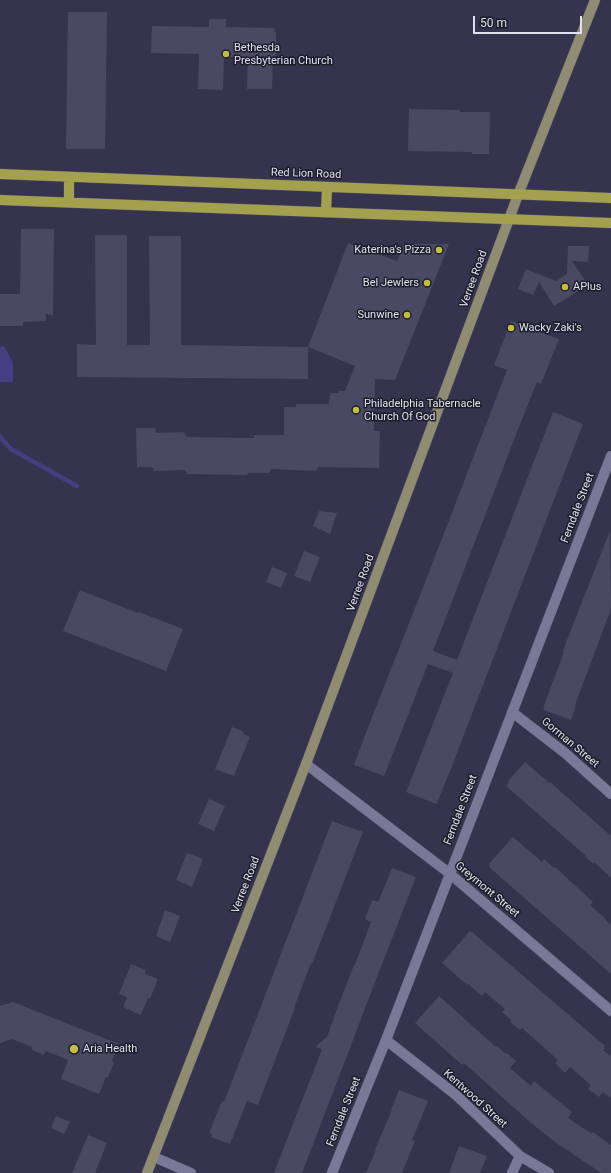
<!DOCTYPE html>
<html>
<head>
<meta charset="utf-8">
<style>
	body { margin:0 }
	#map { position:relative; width:611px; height:1173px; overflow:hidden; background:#35334d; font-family:Roboto,sans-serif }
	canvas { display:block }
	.scale { position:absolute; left:473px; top:16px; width:109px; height:18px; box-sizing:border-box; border:2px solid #e0e0f0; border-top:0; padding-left:5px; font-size:12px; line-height:14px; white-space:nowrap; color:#e0e0f0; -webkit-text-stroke:3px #1d1d29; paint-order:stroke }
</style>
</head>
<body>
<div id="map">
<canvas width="611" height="1173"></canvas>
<div class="scale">50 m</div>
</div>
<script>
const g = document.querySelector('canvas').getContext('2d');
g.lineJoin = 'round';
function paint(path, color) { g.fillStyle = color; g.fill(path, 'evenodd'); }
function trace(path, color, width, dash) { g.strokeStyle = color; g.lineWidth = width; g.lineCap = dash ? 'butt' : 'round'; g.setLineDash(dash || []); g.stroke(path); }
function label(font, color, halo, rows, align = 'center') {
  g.font = font + ' Roboto,sans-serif'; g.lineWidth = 3; g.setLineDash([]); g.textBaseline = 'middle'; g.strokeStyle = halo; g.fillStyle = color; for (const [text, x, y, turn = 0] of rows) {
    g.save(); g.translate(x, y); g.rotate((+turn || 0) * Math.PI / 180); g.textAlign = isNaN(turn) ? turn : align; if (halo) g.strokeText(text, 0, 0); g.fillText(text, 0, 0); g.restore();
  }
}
paint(new Path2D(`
	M 4,346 L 13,362 L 13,382 L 0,382 L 0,347 Z`), '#463e80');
trace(new Path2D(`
	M 0,437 L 11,449 L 77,486`), '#463e80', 4.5);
paint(new Path2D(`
	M 68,12 L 107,12 L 105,149 L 66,149 Z
	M 209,19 L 226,19 L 226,27 L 275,28 L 274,32 L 276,32 L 276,56 L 273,56 L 272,89 L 247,89 L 248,57 L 224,57 L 223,90 L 198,89 L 199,54 L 151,53 L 152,26 L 209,27 Z
	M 409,109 L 460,110 L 460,112 L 490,112 L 489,154 L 472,154 L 472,152 L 408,151 Z
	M 21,229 L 54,229 L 53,315 L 46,314 L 46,321 L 23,322 L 23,326 L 0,326 L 0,294 L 20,294 Z
	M 95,235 L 127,235 L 127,345 L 150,345 L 149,236 L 181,236 L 181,345 L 308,347 L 308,379 L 77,377 L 77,344 L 96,345 Z
	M 348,243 L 397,261 L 404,244 L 449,244 L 395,380 L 375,379 L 374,431 L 380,431 L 379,468 L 318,467 L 316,471 L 271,469 L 269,473 L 248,473 L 247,475 L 187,474 L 185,470 L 154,471 L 152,467 L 137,467 L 136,428 L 155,428 L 156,433 L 184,432 L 186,437 L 254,438 L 254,435 L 284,435 L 284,407 L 296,407 L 296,404 L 329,404 L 330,393 L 338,393 L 338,391 L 345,391 L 355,366 L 308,347 Z
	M 568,246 L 589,246 L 588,262 L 572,261 L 588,285 L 554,306 L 539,282 L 533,295 L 518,289 L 526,269 L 556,281 L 567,274 Z
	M 511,321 L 559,339 L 541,384 L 537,382 L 517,432 L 433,651 L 457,660 L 553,412 L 583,424 L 452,766 L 437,803 L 436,804 L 406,792 L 453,673 L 428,664 L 384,776 L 354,765 L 372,717 L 419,598 L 507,370 L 494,365 Z
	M 319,511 L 337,513 L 330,534 L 313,526 Z
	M 610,531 L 611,609 L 575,705 L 576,705 L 571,720 L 544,710 L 544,708 L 543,708 L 564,652 L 563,651 L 567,640 Z
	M 304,551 L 320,557 L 310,582 L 294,576 Z
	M 272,567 L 287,573 L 281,588 L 266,582 Z
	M 80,590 L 138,613 L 139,612 L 183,629 L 166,671 L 63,631 Z
	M 232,727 L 244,732 L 243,734 L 250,737 L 234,776 L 215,769 Z
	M 525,762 L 549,783 L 550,782 L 611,836 L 611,878 L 594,862 L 593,864 L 585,856 L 585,855 L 506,786 L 509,782 L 508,781 Z
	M 209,799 L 225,806 L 214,831 L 198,824 Z
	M 332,821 L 363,832 L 312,964 L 311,963 L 294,1008 L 295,1008 L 290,1021 L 258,1105 L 247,1101 L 230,1144 L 211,1137 L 212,1134 L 209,1133 L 222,1101 L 224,1102 L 251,1032 Z
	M 513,837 L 542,862 L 544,859 L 554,868 L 555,867 L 593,902 L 590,905 L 606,919 L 605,919 L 611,925 L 611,974 L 489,867 L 490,866 L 489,864 Z
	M 187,853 L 203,859 L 192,887 L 176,880 Z
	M 392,868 L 416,877 L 370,995 L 350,1048 L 302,1173 L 274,1173 L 322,1049 L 315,1047 L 327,1037 L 338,1006 L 354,965 L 355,965 L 371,922 L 365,919 L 372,900 L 378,902 L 379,900 Z
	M 165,910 L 180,916 L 170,942 L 156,936 Z
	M 470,931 L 472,932 L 605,1046 L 604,1048 L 605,1048 L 603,1050 L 611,1056 L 611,1098 L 603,1092 L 599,1097 L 588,1089 L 591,1085 L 570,1067 L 565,1073 L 555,1063 L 558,1060 L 522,1028 L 520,1030 L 510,1022 L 511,1020 L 502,1012 L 505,1009 L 485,992 L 482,996 L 468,984 L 467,985 L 442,963 Z
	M 131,964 L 146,970 L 145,974 L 158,979 L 150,999 L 148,998 L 141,1015 L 123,1007 L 127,997 L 119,994 Z
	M 439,996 L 496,1047 L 497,1046 L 506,1054 L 507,1053 L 516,1061 L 510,1068 L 531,1086 L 534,1081 L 572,1112 L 568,1118 L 592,1134 L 593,1132 L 611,1145 L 611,1173 L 601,1173 L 555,1142 L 531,1123 L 464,1063 L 462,1065 L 415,1023 Z
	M 13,1002 L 119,1044 L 112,1061 L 114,1063 L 108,1077 L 106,1077 L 99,1094 L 61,1079 L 68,1060 L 46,1051 L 44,1055 L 32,1050 L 32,1047 L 12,1039 L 0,1043 L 0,1006 Z
	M 399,1090 L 428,1101 L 412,1140 L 415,1141 L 402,1173 L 366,1173 L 376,1150 L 375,1149 L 383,1131 L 392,1110 L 391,1110 Z
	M 56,1116 L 70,1122 L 64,1134 L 51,1128 Z
	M 88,1135 L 107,1143 L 95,1173 L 72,1173 Z
	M 459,1146 L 487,1156 L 480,1173 L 449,1173 Z`), '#4a4964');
const street = new Path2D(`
	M 512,712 L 565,753 L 611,794
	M 306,764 L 449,873 L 611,1011
	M 386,1040 L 456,1095 L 520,1156 L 549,1173
	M 154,1157 L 191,1173
	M 332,1173 L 386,1040 L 611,456
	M 512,1173 L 520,1156`);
const secondary = new Path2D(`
	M 147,1173 L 306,764 L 518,195 L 595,0`);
const primary = new Path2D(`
	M 0,174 L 611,198
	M 0,200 L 611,223
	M 69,202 L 69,177
	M 326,212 L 327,187`);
trace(street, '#504e63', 11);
trace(secondary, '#504e63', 11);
trace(primary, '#504e63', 11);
trace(street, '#797896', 10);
trace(secondary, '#8f8c72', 10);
trace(primary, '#a4a14e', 10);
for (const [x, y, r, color] of [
	[226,54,4,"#c1be40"],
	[439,250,4,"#c1be40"],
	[427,283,4,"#c1be40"],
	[565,287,4,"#c1be40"],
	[407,315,4,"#c1be40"],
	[511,328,4,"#c1be40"],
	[356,410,4,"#c1be40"],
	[74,1049,5,"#c1be40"]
]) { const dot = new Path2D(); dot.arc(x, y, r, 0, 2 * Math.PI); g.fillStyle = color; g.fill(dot); trace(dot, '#1d1d29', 1.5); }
label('11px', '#e0e0f0', '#1d1d29', [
	["Bethesda",234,48],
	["Presbyterian Church",234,61],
	["Katerina's Pizza",431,250,"right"],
	["Bel Jewlers",419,283,"right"],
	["APlus",573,287],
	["Sunwine",399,315,"right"],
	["Wacky Zaki's",519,328],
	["Philadelphia Tabernacle",364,404],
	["Church Of God",364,417],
	["Aria Health",83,1049]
], 'left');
label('11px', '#e0e0f0', '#1d1d29', [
	["Red Lion Road",306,174,2],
	["Verree Road",474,279,-70],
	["Ferndale Street",578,508,-69],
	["Verree Road",361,583,-70],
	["Gorman Street",570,743,40],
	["Ferndale Street",461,810,-69],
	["Verree Road",246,885,-69],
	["Greymont Street",487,890,40],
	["Kentwood Street",475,1099,42],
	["Ferndale Street",344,1112,-68]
]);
</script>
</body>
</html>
